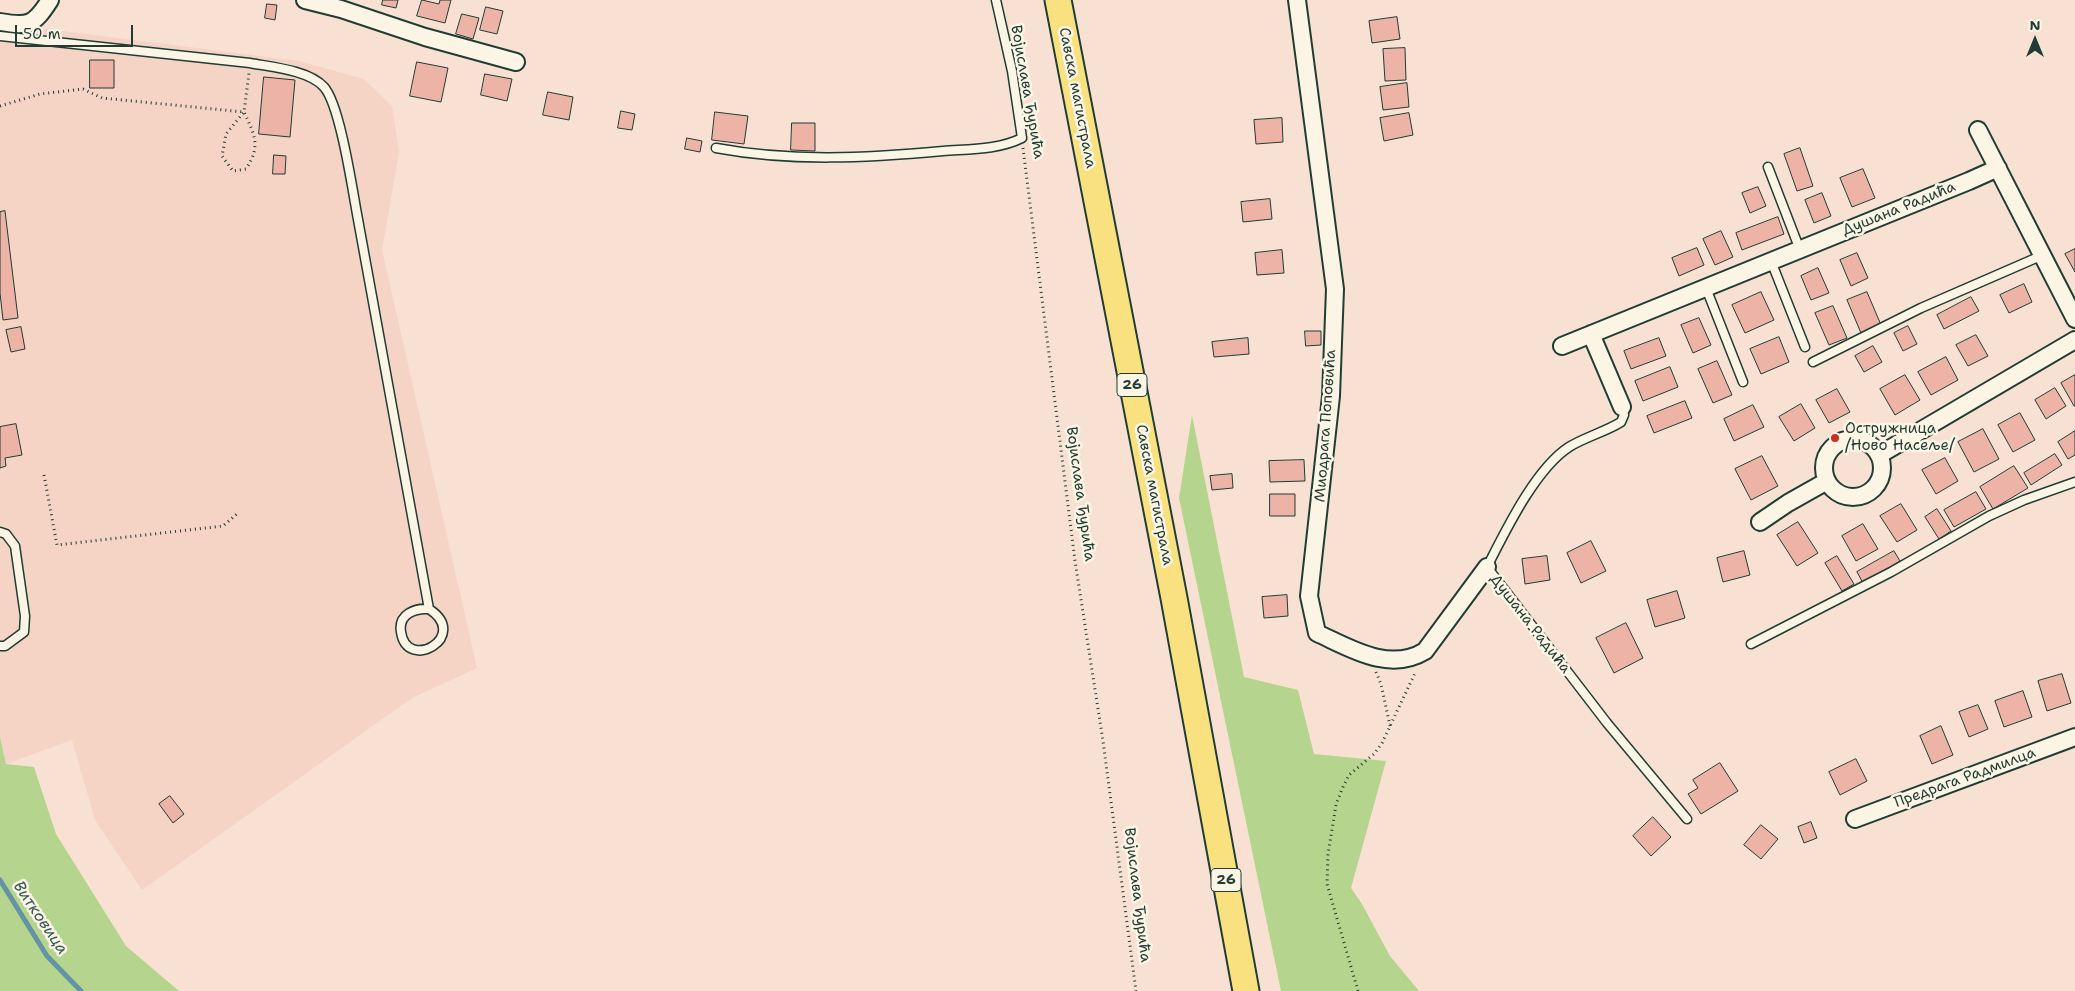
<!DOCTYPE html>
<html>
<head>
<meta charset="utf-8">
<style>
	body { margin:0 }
	#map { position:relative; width:2075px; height:991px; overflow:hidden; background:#f8e1d2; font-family:"Shantell Sans",sans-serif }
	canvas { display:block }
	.north { position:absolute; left:2010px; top:15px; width:50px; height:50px; -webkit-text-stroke:4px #fcf5e5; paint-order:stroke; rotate:0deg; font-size:14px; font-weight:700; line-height:20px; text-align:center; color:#1f3d34 }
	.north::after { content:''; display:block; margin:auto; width:18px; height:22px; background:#1f3d34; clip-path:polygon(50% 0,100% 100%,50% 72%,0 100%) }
	.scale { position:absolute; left:15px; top:25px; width:118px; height:22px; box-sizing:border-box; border:2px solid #1f3d34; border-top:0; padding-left:6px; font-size:15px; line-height:18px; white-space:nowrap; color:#1f3d34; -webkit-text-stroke:4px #fcf5e5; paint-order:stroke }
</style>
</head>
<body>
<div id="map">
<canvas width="2075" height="991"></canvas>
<div class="north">N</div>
<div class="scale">50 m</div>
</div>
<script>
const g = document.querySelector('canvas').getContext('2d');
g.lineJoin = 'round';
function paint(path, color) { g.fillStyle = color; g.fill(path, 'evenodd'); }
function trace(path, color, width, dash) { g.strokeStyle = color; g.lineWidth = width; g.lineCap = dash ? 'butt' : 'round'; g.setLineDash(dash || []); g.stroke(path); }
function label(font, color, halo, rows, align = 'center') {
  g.font = font + ' "Shantell Sans",sans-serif'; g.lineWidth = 5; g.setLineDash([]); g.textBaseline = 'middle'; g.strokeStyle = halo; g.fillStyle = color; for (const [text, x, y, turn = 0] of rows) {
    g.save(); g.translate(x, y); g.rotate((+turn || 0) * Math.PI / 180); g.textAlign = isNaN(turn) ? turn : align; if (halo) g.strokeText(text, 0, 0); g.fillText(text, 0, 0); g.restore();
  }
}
paint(new Path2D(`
	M 0,23 L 299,61 L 364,79 L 392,106 L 399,152 L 382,250 L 477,668 L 412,698 L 142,890 L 95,820 L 72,740 L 6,764 L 0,737 Z`), '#f5d3c5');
paint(new Path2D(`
	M 1192,415 L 1244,677 L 1298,690 L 1314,754 L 1386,761 L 1351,888 L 1362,904 L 1390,956 L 1419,991 L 1281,991 L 1179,498 Z
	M 0,737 L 6,764 L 34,767 L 56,834 L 126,946 L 179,991 L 0,991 Z`), '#b5d58f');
trace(new Path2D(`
	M 0,880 L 47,956 L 81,991`), '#6393a5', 5);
const building = new Path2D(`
	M 383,0 L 398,0 L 396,8 L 382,5 Z
	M 422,0 L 439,4 L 440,0 L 451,0 L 445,23 L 417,16 Z
	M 267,4 L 277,5 L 275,20 L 265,18 Z
	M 486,7 L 503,11 L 497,34 L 480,30 Z
	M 462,14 L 479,18 L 473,39 L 456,34 Z
	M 1397,17 L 1400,39 L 1372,43 L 1369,21 Z
	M 1405,48 L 1406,80 L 1385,81 L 1383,49 Z
	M 90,60 L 114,60 L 114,88 L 90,88 Z
	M 417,62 L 448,68 L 441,102 L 410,96 Z
	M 485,74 L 512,79 L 507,101 L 481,95 Z
	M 264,77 L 295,80 L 290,137 L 259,134 Z
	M 1407,83 L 1409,107 L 1383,110 L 1380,87 Z
	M 548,92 L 573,97 L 569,120 L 543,115 Z
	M 621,111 L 635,114 L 632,130 L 618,128 Z
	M 715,112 L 748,116 L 744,144 L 712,140 Z
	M 1409,113 L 1413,135 L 1384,141 L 1380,118 Z
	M 1282,118 L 1283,142 L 1256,144 L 1254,120 Z
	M 792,123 L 815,123 L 815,151 L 791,150 Z
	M 687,138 L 702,141 L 700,152 L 685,149 Z
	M 1800,148 L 1813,186 L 1797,191 L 1784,154 Z
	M 274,155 L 286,156 L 285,174 L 273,174 Z
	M 1863,169 L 1875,198 L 1852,207 L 1840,178 Z
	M 1758,187 L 1766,206 L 1750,213 L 1742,193 Z
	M 1822,193 L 1831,216 L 1814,223 L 1805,200 Z
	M 1270,199 L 1272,219 L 1243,222 L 1241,202 Z
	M 5,211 L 18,318 L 3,320 L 0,293 L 0,212 Z
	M 1778,217 L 1784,234 L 1742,250 L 1736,233 Z
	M 1721,231 L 1733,257 L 1715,265 L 1703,239 Z
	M 1697,248 L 1704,265 L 1679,276 L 1672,258 Z
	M 2075,249 L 2075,272 L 2065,254 Z
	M 1282,250 L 1284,273 L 1257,275 L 1255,253 Z
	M 1857,253 L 1868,278 L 1851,286 L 1840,260 Z
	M 1818,268 L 1829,293 L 1811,300 L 1801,276 Z
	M 2024,284 L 2032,302 L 2009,313 L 2000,295 Z
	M 1761,292 L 1774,320 L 1745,333 L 1732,305 Z
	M 1867,292 L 1881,325 L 1861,333 L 1847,300 Z
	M 1971,297 L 1979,311 L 1944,329 L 1937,315 Z
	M 1833,306 L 1847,338 L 1829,345 L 1815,313 Z
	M 1699,318 L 1711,345 L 1693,353 L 1681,325 Z
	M 1908,326 L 1917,344 L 1903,351 L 1894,333 Z
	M 21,327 L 25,349 L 11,352 L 6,330 Z
	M 1305,331 L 1321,331 L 1321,345 L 1306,346 Z
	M 1976,335 L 1988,356 L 1968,366 L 1956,345 Z
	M 1779,337 L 1789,362 L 1761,374 L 1750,349 Z
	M 1248,338 L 1249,354 L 1214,357 L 1212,342 Z
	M 1659,338 L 1666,356 L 1631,369 L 1624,351 Z
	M 1873,346 L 1882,362 L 1864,372 L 1855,356 Z
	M 1946,357 L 1958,380 L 1931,395 L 1918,372 Z
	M 1717,361 L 1732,395 L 1713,403 L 1698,369 Z
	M 1670,367 L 1678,387 L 1643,401 L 1635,381 Z
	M 1905,375 L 1920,400 L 1895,415 L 1880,389 Z
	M 2075,375 L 2075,406 L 2074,406 L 2061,383 Z
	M 2055,388 L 2066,406 L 2046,419 L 2035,400 Z
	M 1837,389 L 1850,412 L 1829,423 L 1816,400 Z
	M 1685,401 L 1692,418 L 1654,433 L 1647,416 Z
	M 1801,404 L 1815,428 L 1794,441 L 1779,417 Z
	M 1753,405 L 1764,427 L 1734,441 L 1724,419 Z
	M 2020,413 L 2035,440 L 2013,452 L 1998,425 Z
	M 16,424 L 22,455 L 5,458 L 6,466 L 0,468 L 0,427 Z
	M 1983,429 L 1999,459 L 1974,472 L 1958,442 Z
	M 2075,431 L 2075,455 L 2068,459 L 2058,442 Z
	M 2055,454 L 2062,465 L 2031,485 L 2024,473 Z
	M 1762,456 L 1778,486 L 1751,500 L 1735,469 Z
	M 1945,458 L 1958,481 L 1936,494 L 1922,470 Z
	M 1304,460 L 1305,481 L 1270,482 L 1269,461 Z
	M 2014,466 L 2028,488 L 1993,509 L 1980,487 Z
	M 1232,474 L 1233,488 L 1212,490 L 1210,476 Z
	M 1976,492 L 1986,509 L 1954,527 L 1944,510 Z
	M 1270,494 L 1295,494 L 1295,516 L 1270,516 Z
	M 1901,504 L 1917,530 L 1897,542 L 1880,516 Z
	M 1937,509 L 1951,531 L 1939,539 L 1925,517 Z
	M 1798,522 L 1818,553 L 1797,566 L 1777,535 Z
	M 1863,524 L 1878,549 L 1856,561 L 1842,536 Z
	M 1591,541 L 1606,571 L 1581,583 L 1567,553 Z
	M 1744,551 L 1750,575 L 1723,582 L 1717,558 Z
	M 1894,551 L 1900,561 L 1863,583 L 1857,572 Z
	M 1547,556 L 1550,580 L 1525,584 L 1522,559 Z
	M 1837,556 L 1854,584 L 1842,591 L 1825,563 Z
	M 1677,591 L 1685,618 L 1655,627 L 1647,600 Z
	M 1287,595 L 1288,616 L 1264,618 L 1262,597 Z
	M 1626,623 L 1643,658 L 1614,673 L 1596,638 Z
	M 2062,674 L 2071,703 L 2047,711 L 2038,681 Z
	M 2023,691 L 2032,717 L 2004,727 L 1995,701 Z
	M 1978,705 L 1988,729 L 1969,737 L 1959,712 Z
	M 1941,726 L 1953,755 L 1932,764 L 1920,736 Z
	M 1856,759 L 1867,781 L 1840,795 L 1829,772 Z
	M 1720,763 L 1738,791 L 1701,814 L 1688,794 L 1698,788 L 1693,780 Z
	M 170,796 L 184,814 L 173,823 L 159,804 Z
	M 1653,817 L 1671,837 L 1651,856 L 1633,836 Z
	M 1811,822 L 1817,838 L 1804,843 L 1798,827 Z
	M 1761,825 L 1778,839 L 1761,859 L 1744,845 Z`);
paint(building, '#edb3a7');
trace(building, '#1f3d34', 1);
const service = new Path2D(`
	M 0,36 L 250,63 C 271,67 309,70 324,87 C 340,105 352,187 357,214 C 382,346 404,478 429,609 C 471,636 407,673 401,632 C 398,614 415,608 429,609
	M 716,148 C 791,162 867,158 943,151 C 969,149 998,150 1022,138 L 1012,71 L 996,0
	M 1768,167 L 1800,250
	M 1771,261 L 1805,347
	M 1706,288 L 1743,382
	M 1813,362 L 1921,308 L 2043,255
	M 1622,407 L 1624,415 L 1621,422 C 1605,432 1585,437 1569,447 C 1535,469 1505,532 1487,567 L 1607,723 L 1687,819
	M 0,532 L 6,534 L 15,546 L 25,616 L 24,632 L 5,646 L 0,646
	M 1751,644 L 1891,572 L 1989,516 L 2024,500 L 2075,482`);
const minor = new Path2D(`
	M 305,0 L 341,9 L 425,37 L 516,62
	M 1297,0 L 1335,289 L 1331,396 L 1309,596 L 1317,633 C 1350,648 1389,673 1425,651 L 1487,567
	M 0,22 C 29,27 34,25 50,0
	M 1978,130 L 2075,319
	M 1591,334 L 1622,407
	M 1562,346 L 1969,181 L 1998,168
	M1824 468a29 29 0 1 1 58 0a29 29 0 1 1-58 0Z
	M 1879,455 L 2075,340
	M 1760,522 L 1788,503 L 1827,481
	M 1855,819 L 2075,737`);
const primary = new Path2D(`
	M 1058,0 L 1174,598 L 1246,991`);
trace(service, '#1f3d34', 11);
trace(minor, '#1f3d34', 20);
trace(primary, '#1f3d34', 29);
trace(new Path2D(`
	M 0,106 L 40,94 L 83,89 L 102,98 L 244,112 C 255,136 261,146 246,169 L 233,171 L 222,156 L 226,134 L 244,112 L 249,73
	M 1023,148 L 1075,561 L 1103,741 L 1136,991
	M 44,475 L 57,545 L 223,526 L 238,513
	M 1376,672 L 1381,684 L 1390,726
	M 1358,991 L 1327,884 L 1328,854 L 1336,805 L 1342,789 L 1349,775 L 1374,754 L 1382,743 L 1416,671`), '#1f3d34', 3, [1, 4]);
trace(service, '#fcf5e5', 8);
trace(minor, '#fcf5e5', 16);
trace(primary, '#fae180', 25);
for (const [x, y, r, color] of [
	[1835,438,5,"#c8321e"]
]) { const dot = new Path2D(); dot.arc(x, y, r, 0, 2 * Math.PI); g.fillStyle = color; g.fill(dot); trace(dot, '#fcf5e5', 2); }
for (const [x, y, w] of [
	[1132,385,30],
	[1226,880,30]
]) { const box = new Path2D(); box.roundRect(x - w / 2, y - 11.5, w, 23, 4); g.fillStyle = '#fcf5e5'; g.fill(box); trace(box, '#1f3d34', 1); }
label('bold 14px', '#1f3d34', null, [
	["26",1132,385],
	["26",1226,880]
]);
label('15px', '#1f3d34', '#fcf5e5', [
	["Војислава Ђурића",1027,92,80],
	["Савска магистрала",1077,98,79],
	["Душана Радића",1899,209,-22],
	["Миодрага Поповића",1326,426,-86],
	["Војислава Ђурића",1080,494,82],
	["Савска магистрала",1154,495,79],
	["Душана Радића",1530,624,52],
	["Предрага Радмилца",1965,778,-20],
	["Војислава Ђурића",1137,895,83]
]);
label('15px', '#1f3d34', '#fcf5e5', [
	["Остружница",1845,429],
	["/Ново Насеље/",1845,446]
], 'left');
label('italic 16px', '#365a5a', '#fcf5e5', [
	["Витковица",40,918,56]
]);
</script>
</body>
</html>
